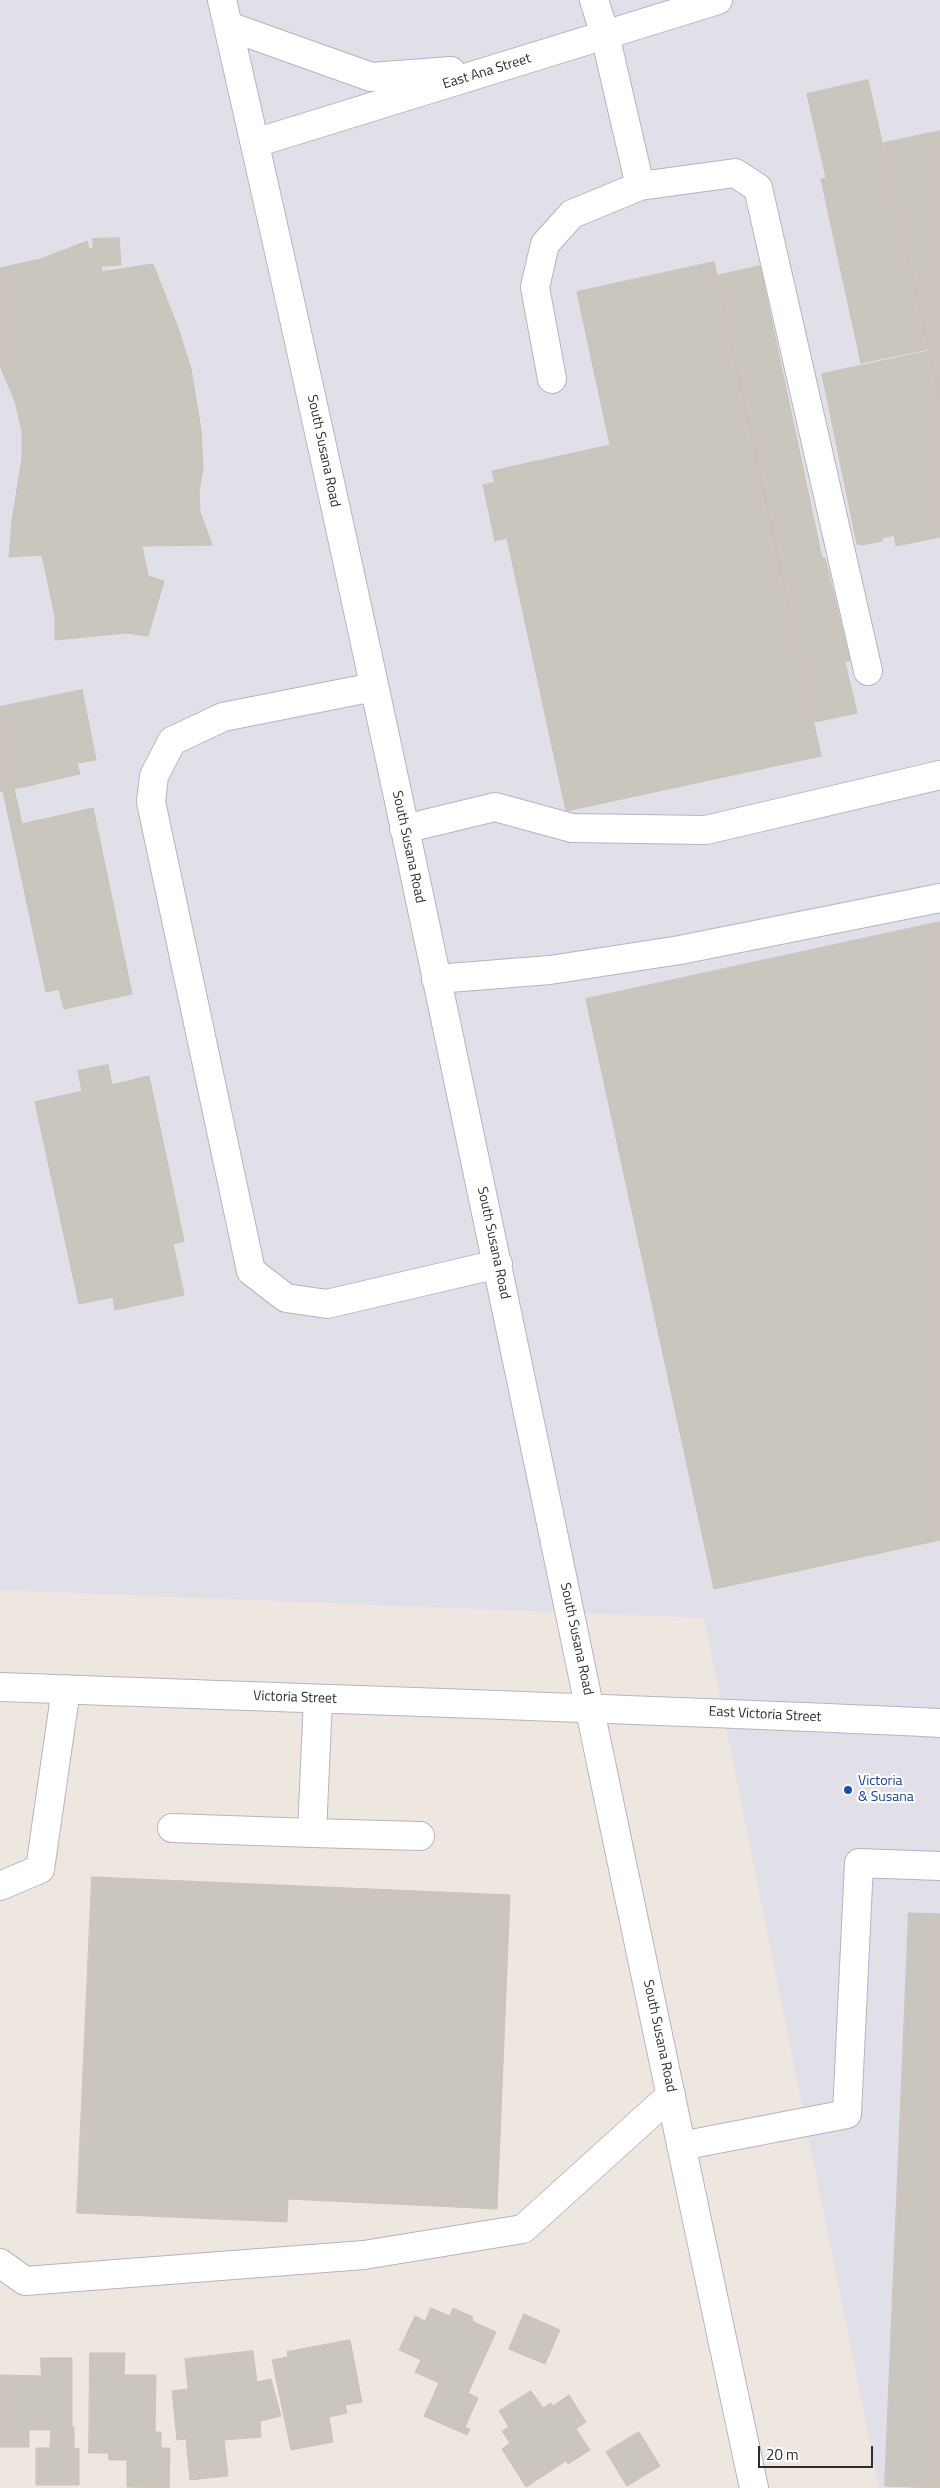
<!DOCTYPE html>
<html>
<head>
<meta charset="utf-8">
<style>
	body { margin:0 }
	#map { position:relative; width:940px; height:2488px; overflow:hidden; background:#eee7df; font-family:"Titillium Web",sans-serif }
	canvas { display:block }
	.scale { position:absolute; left:758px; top:2446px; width:115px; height:22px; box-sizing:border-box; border:2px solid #2d2d2d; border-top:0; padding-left:6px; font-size:15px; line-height:18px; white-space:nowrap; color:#2d2d2d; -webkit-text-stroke:4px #fff; paint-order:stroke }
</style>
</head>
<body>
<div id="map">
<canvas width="940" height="2488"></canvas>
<div class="scale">20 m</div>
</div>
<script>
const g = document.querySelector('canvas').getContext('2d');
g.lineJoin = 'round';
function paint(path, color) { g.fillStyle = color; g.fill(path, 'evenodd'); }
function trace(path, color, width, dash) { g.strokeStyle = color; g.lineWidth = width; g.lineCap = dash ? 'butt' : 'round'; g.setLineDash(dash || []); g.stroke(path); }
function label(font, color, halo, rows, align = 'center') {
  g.font = font + ' "Titillium Web",sans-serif'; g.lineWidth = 4.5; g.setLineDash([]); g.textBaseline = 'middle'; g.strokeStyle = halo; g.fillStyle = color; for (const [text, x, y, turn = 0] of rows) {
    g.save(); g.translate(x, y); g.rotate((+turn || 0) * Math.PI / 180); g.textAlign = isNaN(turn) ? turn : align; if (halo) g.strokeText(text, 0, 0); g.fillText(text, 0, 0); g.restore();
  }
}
paint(new Path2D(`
	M 0,0 L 940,0 L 940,2488 L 879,2488 L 704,1618 L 0,1590 Z`), '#e1dfe7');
const building = new Path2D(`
	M 868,80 L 929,349 L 861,363 L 821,179 L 826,178 L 807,94 Z
	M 940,131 L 940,398 L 886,164 L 888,163 L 884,143 Z
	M 119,238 L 121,265 L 102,266 L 101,272 L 153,264 L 178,328 L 191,369 L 201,430 L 203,468 L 199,491 L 200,512 L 212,545 L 142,546 L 148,576 L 164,581 L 148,636 L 126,633 L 55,640 L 55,616 L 42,555 L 9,557 L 12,521 L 22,458 L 22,431 L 15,401 L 0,366 L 0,268 L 41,259 L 87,241 L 89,249 L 93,248 L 93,239 Z
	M 714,262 L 821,756 L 566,811 L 507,538 L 495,541 L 483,485 L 495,482 L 492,471 L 610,445 L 577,292 Z
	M 760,266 L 822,558 L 825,558 L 850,660 L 845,662 L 857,713 L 815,722 L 716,276 Z
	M 930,351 L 940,398 L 940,537 L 896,546 L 894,535 L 882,538 L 882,541 L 862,545 L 857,544 L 822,374 Z
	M 82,690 L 96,760 L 77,763 L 80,774 L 14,789 L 22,824 L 93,808 L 132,994 L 64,1009 L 59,989 L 46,992 L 3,791 L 0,791 L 0,707 Z
	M 940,922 L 940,1540 L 714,1589 L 586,999 Z
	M 108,1065 L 112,1085 L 149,1076 L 184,1241 L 173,1244 L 184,1295 L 115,1310 L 113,1297 L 79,1304 L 35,1102 L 82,1091 L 78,1071 Z
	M 92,1877 L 510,1895 L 497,2209 L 288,2199 L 287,2222 L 77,2213 Z
	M 909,1913 L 940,1914 L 940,2488 L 885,2486 Z
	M 431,2308 L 450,2316 L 453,2308 L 473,2317 L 472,2321 L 496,2332 L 468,2393 L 478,2398 L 465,2427 L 470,2429 L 467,2435 L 424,2416 L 439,2383 L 415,2372 L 421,2360 L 399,2350 L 415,2316 L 425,2321 Z
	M 524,2314 L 560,2330 L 545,2364 L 509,2349 Z
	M 350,2340 L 362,2402 L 345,2405 L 347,2413 L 329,2417 L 333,2442 L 291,2450 L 272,2360 L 288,2357 L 287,2352 Z
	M 253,2351 L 257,2382 L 271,2379 L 281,2416 L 260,2421 L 261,2437 L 224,2440 L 228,2476 L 190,2480 L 186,2439 L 177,2440 L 172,2391 L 188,2389 L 185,2359 Z
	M 90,2353 L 125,2353 L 124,2375 L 156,2375 L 155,2432 L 161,2432 L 161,2448 L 170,2448 L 169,2488 L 127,2487 L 127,2460 L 109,2460 L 108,2453 L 89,2453 Z
	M 41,2358 L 72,2358 L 72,2427 L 74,2427 L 74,2448 L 79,2449 L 79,2485 L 36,2485 L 36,2448 L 50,2448 L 51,2430 L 29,2430 L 29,2447 L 0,2447 L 0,2375 L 41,2376 Z
	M 531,2391 L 543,2408 L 551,2403 L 553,2406 L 569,2395 L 586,2422 L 576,2429 L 590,2450 L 568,2464 L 566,2461 L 526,2487 L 502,2449 L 510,2443 L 502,2431 L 509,2427 L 499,2411 Z
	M 639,2432 L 660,2466 L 627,2486 L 606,2452 Z`);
paint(building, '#cac5bd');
trace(building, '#cac3b8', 1);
const minor = new Path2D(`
	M 222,0 C 412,827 576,1659 754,2488
	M 228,26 L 371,77 L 451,71
	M 255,143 L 718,0
	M 640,186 L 735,173 L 758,188 L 868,671
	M 552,379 L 535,287 L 545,244 L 572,214 L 640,186 L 605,35 L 594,0
	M 374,687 L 223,717 L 172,741 L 154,776 L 151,802 L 251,1271 L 286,1298 L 327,1304 L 498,1264
	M 404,829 L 495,807 L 572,828 L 706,830 L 940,775
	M 436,979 L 550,970 L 680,950 L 940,898
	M 0,1687 C 313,1699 627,1708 940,1723
	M 172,1828 L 312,1833 L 318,1699
	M 312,1833 L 420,1836
	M 0,1886 L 40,1869 L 66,1689
	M 681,2146 L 847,2114 L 859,1863 L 940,1866
	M 0,2263 L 25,2281 L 364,2255 L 523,2229 L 671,2095`);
trace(minor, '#b3b6c0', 30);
trace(minor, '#fff', 28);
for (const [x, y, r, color] of [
	[848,1790,5,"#1a4fb4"]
]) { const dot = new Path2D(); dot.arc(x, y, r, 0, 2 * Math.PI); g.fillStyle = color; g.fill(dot); trace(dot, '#fff', 2); }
label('14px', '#2d2d2d', '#fff', [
	["East Ana Street",487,72,-17],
	["South Susana Road",323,451,78],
	["South Susana Road",408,847,78],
	["South Susana Road",493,1243,78],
	["South Susana Road",576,1639,78],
	["Victoria Street",295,1698,2],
	["East Victoria Street",765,1715,3],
	["South Susana Road",659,2036,78]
]);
label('14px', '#164399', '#fff', [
	["Victoria",858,1782],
	["& Susana",858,1798]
], 'left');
</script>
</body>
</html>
